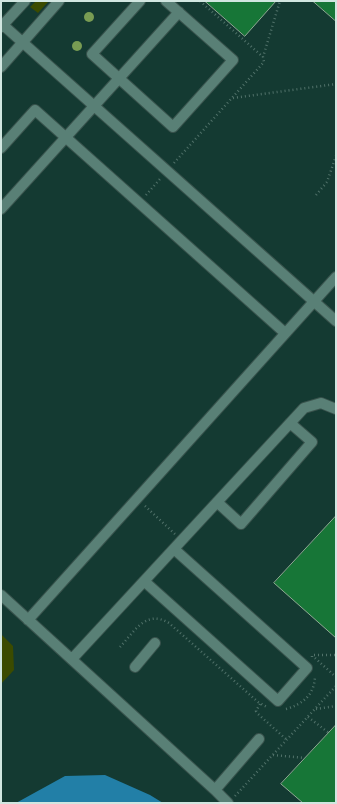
<!DOCTYPE html>
<html>
<head>
<meta charset="utf-8">
<style>
	body { margin:0 }
	#map { position:relative; width:337px; height:804px; overflow:hidden; background:#143a32; font-family:"Noto Sans",sans-serif }
	canvas { display:block }
	.frame { position:absolute; inset:0; border:2px solid #d1e6e0; pointer-events:none }
</style>
</head>
<body>
<div id="map">
<canvas width="337" height="804"></canvas>
<div class="frame"></div>
</div>
<script>
const g = document.querySelector('canvas').getContext('2d');
g.lineJoin = 'round';
function paint(path, color) { g.fillStyle = color; g.fill(path, 'evenodd'); }
function trace(path, color, width, dash) { g.strokeStyle = color; g.lineWidth = width; g.lineCap = dash ? 'butt' : 'round'; g.setLineDash(dash || []); g.stroke(path); }
paint(new Path2D(`
	M 36,1 L 49,1 L 38,13 L 30,7 Z
	M 1,634 L 13,646 L 14,670 L 1,684 Z`), '#3b4b00');
paint(new Path2D(`
	M 105,775 L 150,795 L 163,803 L 16,803 L 65,776 Z`), '#227fa7');
const building = new Path2D(`
	M 205,1 L 276,1 L 245,36 Z
	M 313,1 L 336,1 L 336,21 Z
	M 336,516 L 336,638 L 274,583 Z
	M 336,725 L 336,803 L 303,803 L 281,784 Z`);
paint(building, '#177637');
trace(building, '#8fab93', 1);
const minor = new Path2D(`
	M 140,1 L 92,54 L 173,127 L 233,60 L 166,1
	M 3,25 L 336,321
	M 1,27 L 25,1
	M 1,67 L 59,1
	M 1,148 L 35,110 L 285,333
	M 1,209 L 179,12
	M 217,502 L 241,524 L 312,442 L 290,423
	M 144,581 L 278,701 L 307,668 L 174,549
	M 1,595 L 215,790 L 228,803
	M 28,620 L 336,277
	M 72,659 L 304,408 L 321,403 L 336,409
	M 135,667 L 155,643
	M 215,790 L 259,739`);
trace(minor, '#39534d', 12);
trace(new Path2D(`
	M 200,1 L 263,57
	M 233,98 L 336,84
	M 174,163 L 264,62 L 263,57 L 280,1
	M 146,195 L 160,179
	M 316,195 L 327,182 L 336,156
	M 145,506 L 175,534
	M 120,647 C 134,632 146,609 169,623 L 258,702 L 267,707
	M 312,657 L 312,655 L 336,655
	M 315,658 L 336,677
	M 260,704 L 256,711 L 258,714 L 287,740
	M 286,709 C 303,704 314,695 315,677
	M 316,709 L 336,706
	M 308,717 L 329,733
	M 273,755 L 305,758
	M 235,796 L 336,686`), '#51726a', 2.5, [1, 3]);
trace(minor, '#598076', 10);
g.fillStyle = '#799c53';
for (const [x, y] of [
	[89,17],
	[77,46]
]) { g.beginPath(); g.arc(x, y, 5, 0, 2 * Math.PI); g.fill(); }
</script>
</body>
</html>
